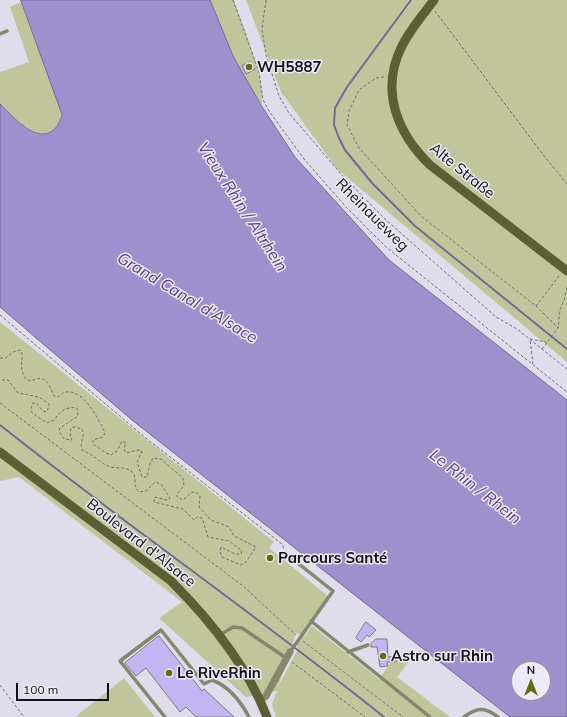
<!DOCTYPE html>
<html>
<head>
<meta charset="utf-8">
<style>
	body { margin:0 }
	#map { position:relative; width:567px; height:717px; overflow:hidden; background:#dfdceb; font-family:Mulish,sans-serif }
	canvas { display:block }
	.north { position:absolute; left:511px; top:661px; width:40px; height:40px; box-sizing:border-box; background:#ece9f8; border:1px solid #94929c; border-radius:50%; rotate:0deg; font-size:11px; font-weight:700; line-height:16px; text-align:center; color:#100f13 }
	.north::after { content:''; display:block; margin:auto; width:14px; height:18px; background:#676a0b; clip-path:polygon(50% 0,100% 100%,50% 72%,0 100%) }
	.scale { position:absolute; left:16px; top:683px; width:93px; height:18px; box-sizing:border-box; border:2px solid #100f13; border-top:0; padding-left:5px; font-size:12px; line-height:14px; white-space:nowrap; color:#100f13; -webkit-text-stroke:3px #ece9f8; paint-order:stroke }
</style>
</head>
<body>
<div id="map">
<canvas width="567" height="717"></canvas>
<div class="north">N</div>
<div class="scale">100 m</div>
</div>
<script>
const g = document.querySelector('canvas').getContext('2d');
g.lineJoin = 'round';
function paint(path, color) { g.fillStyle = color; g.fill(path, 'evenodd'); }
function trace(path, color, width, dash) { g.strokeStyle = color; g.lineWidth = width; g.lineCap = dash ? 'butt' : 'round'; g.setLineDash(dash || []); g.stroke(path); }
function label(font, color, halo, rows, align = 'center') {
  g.font = font + ' Mulish,sans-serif'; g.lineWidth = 3; g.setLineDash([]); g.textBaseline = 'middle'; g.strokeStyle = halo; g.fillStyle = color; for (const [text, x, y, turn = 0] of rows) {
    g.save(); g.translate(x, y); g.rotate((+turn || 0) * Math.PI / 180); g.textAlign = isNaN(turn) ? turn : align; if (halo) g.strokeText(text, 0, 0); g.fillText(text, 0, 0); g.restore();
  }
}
paint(new Path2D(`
	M 210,0 L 234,0 C 241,21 269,88 261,105 L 234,58 Z
	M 246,0 L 567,0 L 567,362 L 337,169 L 281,92 Z
	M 21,2 L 60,105 C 62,115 62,122 55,128 C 35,145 13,116 0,104 L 0,72 L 29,62 L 10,7 Z
	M 0,322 L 274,542 L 269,548 L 329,597 L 301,635 L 304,637 L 312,626 L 379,679 L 398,652 L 410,660 L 397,677 L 450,717 L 276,717 L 272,704 L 277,691 L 246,697 L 159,618 L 182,602 L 19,477 L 0,481 ZM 296,633 L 301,635 L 296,641 L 298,649 L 278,687 Z
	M 124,678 L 155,717 L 75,717 Z`), '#c1c59b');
const water = new Path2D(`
	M 21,0 L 210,0 L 234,58 L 261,105 L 295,157 L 389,260 L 567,400 L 567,717 L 510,717 L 132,420 L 0,307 L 0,104 C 12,115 34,143 52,131 C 58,126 60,122 62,115 ZM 519,669 L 543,669 L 543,693 L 519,693 Z`);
paint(water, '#9e90cd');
trace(water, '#736995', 1);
trace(new Path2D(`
	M 411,0 L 347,87 L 335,108 L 334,125 L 339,138 L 345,150 L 372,183 L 415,226 L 567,349
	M 0,425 C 126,525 259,617 384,717`), '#736995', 2);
const building = new Path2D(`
	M 250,62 L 255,69 L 246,74 L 242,66 Z
	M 366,622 L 376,630 L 369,637 L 367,635 L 361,642 L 356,638 Z
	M 159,636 L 202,691 L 204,689 L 234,717 L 196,717 L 186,707 L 180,712 L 146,668 L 136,676 L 125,663 Z
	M 376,639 L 387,639 L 388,657 L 396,656 L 396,662 L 387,662 L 388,666 L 380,667 L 377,647 L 371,647 L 371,644 Z`);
paint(building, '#c3b5f4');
trace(building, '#7b7985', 1);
trace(new Path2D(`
	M 233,0 L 259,72 L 263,100 L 269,111 L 304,159 L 346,207 L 386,247 L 567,392
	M 266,0 L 262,29 L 266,55 L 279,96 L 289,113 L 341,174 L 385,219 L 496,317 L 517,329 L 567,369
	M 435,11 L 541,152 L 567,184
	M 384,77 L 376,78 L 359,90 L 349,111 L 347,125 L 359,148 L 421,216 L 536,306 L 558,328
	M 536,306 L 559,276
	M 0,315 L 147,439 L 282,544 L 284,549
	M 542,349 L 558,328 L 560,310 L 564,300 L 567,287
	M 0,358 L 6,358 L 13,352 L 20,350 C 26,356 16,368 27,380 L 31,381 C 46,373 49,385 54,396 L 58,397 C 61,395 63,392 66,392 C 84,389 99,420 105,433 L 103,437 L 93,440 L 93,444 L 106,453 L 111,455 L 117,451 L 122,441 L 126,443 L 124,449 L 126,453 L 138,450 L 142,451 L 137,462 L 142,477 L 147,477 L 150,464 L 153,458 L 161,459 L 183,478 L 184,486 L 177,494 L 177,497 L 183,500 L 192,492 L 197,493 L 200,496 L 199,507 L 211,520 L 229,527 L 234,536 L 256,547 L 246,562 L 241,565 L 222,557 L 220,551 L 221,547 L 235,554 L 241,554 L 242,551 L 229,541 L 208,537 L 202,518 L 197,517 L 194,520 L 183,509 L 154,502 L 155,497 L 167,500 L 170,498 L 161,484 L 155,482 L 146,491 L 139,492 C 132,486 138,477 132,472 C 126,466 118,469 111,467 C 100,464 94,454 83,451 C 78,444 86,437 82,429 L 75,427 L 71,428 L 70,434 L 72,440 L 64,439 L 59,431 L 60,428 L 78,416 L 77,408 C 66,406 59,412 54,420 L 47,423 L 32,413 L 31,408 L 33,403 L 36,403 L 43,411 L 46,412 L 49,407 L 49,404 L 39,397 L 18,393 L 8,380 L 0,380
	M 533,364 L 530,339 L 546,342
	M 0,403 L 243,586 L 296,635
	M 303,641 L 403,717
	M 292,662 L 365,717
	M 0,685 L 24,717`), '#706e77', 1, [3, 2]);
trace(new Path2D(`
	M 0,34 L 7,31
	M 285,553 L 333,591 L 290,652
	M 311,621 L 430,717
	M 220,635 L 233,627 L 242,628 L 286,658
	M 348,652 L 368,645
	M 165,717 L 120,661 L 161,630 L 204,684 L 212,680 C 228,686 241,702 249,717
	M 464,717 C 477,707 485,707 498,717`), '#86886d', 3.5);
trace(new Path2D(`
	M 260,700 L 266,696 L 290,652`), '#86886d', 7);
trace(new Path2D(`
	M 434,0 C 422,16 409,31 401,48 C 380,92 398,134 430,165 L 567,271
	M 0,452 L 171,581 C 210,620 247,665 267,717`), '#5c5f36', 9);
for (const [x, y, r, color] of [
	[249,67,4,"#676a0b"],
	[270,558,4,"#676a0b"],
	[383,656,4,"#676a0b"],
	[169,673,4,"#676a0b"]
]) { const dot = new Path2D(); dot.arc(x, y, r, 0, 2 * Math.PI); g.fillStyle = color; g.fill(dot); trace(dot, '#ece9f8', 1.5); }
label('bold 15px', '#100f13', '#ece9f8', [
	["WH5887",257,67],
	["Parcours Santé",278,558],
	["Astro sur Rhin",391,656],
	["Le RiveRhin",177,673]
], 'left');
label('15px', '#100f13', '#ece9f8', [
	["Alte Straße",462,171,39],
	["Rheinaueweg",372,215,45],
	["Boulevard d'Alsace",141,543,38]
]);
label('italic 16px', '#533d87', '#ece9f8', [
	["Vieux Rhin / Altrhein",242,207,57],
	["Grand Canal d'Alsace",187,298,31],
	["Le Rhin / Rhein",475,487,38]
]);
</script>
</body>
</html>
